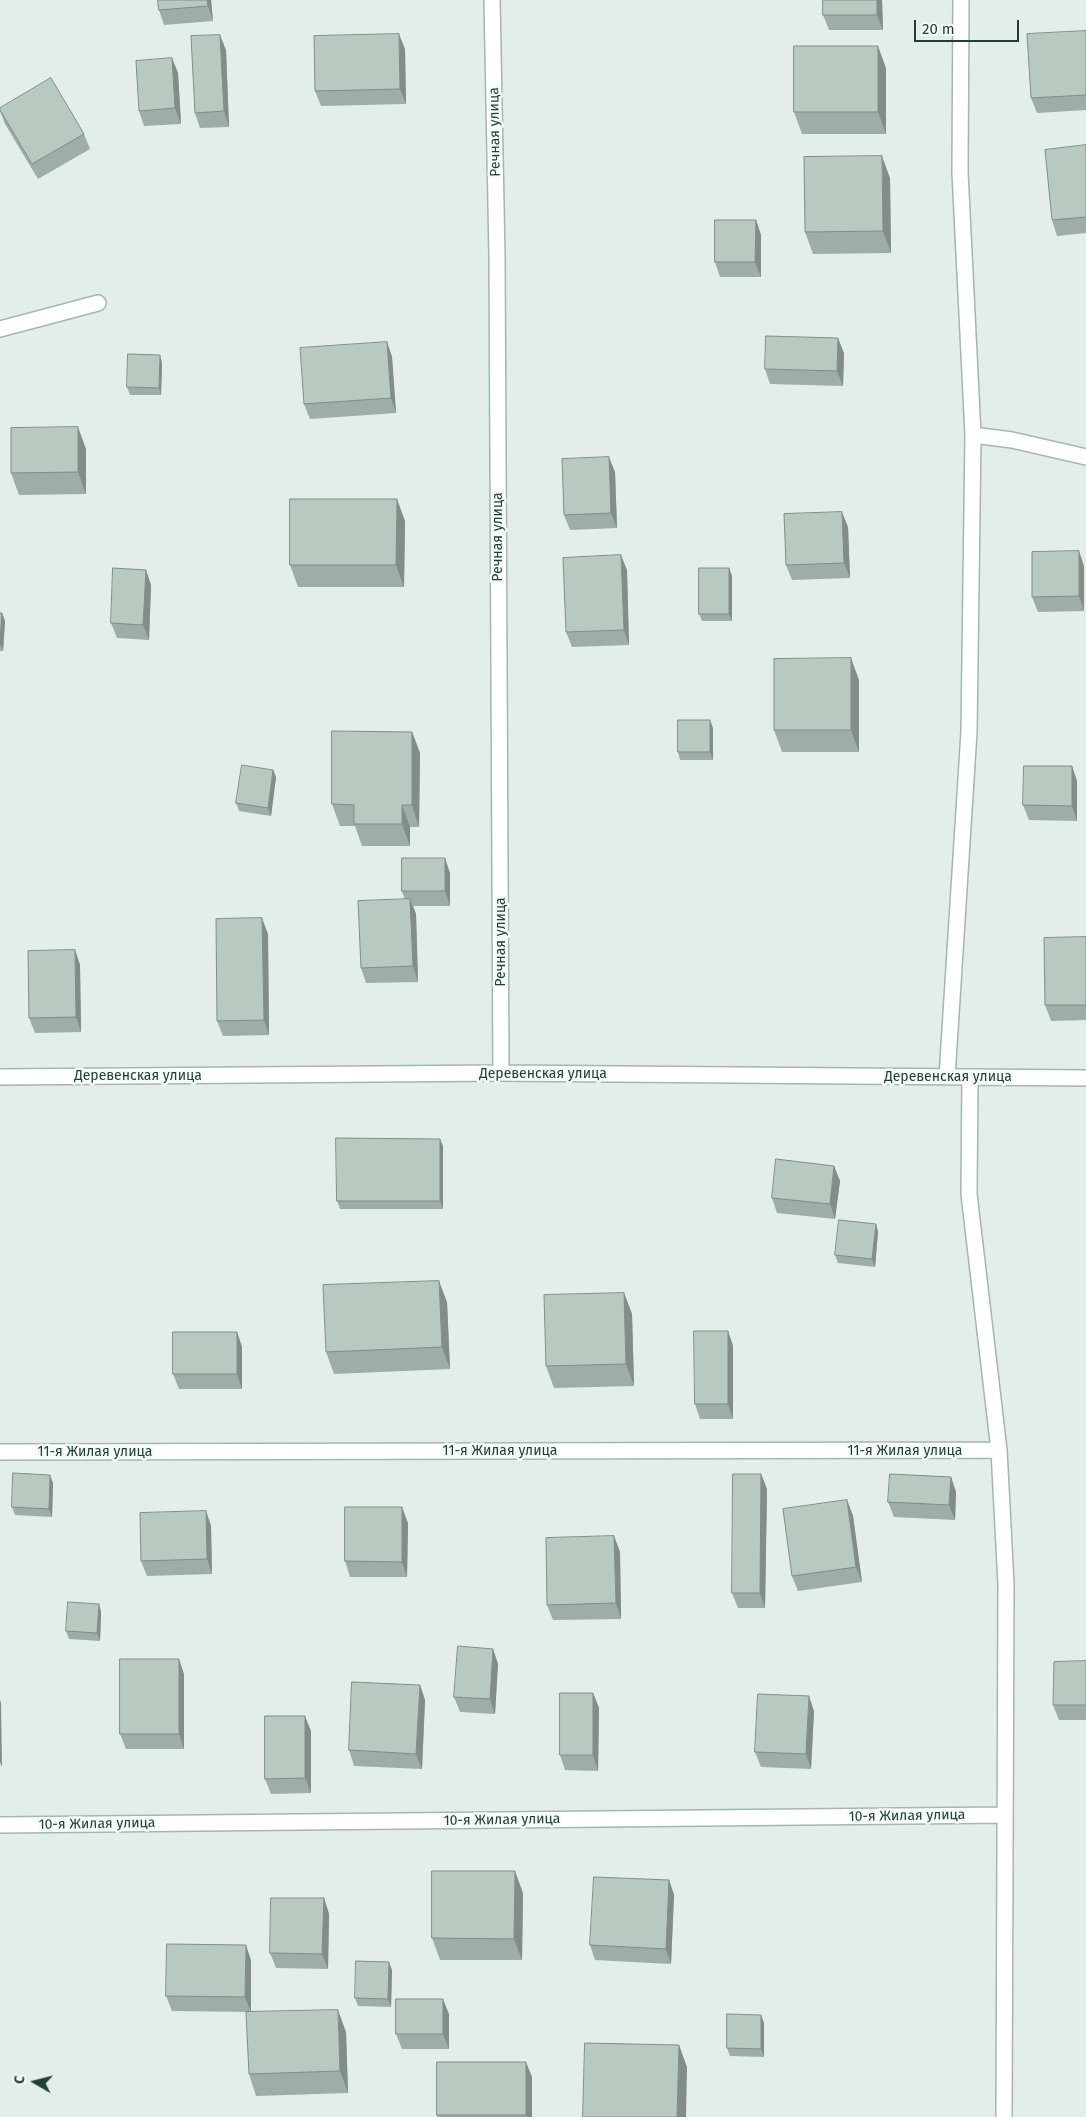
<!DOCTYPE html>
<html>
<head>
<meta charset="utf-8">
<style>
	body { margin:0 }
	#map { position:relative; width:1086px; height:2117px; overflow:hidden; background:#e3eee8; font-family:"Fira Sans",sans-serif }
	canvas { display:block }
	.north { position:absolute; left:10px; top:2057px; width:50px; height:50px; -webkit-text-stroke:4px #f4faf6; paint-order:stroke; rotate:278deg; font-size:14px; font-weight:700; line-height:20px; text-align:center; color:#214034 }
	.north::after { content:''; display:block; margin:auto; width:18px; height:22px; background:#214034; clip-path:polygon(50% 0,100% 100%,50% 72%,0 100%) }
	.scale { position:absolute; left:914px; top:20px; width:105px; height:22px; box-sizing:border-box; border:2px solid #214034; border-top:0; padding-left:6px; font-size:15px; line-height:18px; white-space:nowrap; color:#214034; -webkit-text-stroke:4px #f4faf6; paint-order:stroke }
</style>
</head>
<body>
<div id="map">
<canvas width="1086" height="2117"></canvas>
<div class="north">С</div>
<div class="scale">20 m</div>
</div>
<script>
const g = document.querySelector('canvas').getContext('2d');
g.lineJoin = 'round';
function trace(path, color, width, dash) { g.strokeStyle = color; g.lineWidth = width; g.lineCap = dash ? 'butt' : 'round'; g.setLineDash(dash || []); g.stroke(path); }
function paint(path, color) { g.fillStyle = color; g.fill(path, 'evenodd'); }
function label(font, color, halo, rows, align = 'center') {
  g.font = font + ' "Fira Sans",sans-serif'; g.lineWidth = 5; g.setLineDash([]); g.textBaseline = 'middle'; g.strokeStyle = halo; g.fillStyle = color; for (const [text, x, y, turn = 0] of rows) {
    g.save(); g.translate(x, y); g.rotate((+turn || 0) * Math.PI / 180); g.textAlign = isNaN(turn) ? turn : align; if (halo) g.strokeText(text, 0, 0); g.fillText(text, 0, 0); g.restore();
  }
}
const minor = new Path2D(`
	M 492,0 L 497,256 L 501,1073
	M 0,329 L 98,303
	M 973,435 L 1012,440 L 1086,457
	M 0,1077 L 501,1073 L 1086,1078
	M 947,1077 L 969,732 L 973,435 L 960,172 L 961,0
	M 970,1077 L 969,1194 L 999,1450 L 1006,1584 L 1004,2117
	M 0,1452 L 999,1450
	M 0,1825 L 1004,1815`);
trace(minor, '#a5b6ae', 18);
trace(minor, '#fff', 15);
paint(new Path2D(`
	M 158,0 L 211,0 L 213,21 L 164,25 L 159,10 Z
	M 823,0 L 882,0 L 883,30 L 829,30 L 823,15 Z
	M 1086,31 L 1086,110 L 1037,113 L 1031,98 Z
	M 405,49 L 406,104 L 321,106 L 315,91 Z
	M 226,50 L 229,127 L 200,128 L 195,113 Z
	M 172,58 L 178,73 L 181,124 L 144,126 L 139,111 Z
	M 886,68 L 886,134 L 802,134 L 794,112 Z
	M 0,108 L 84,134 L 90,149 L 38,179 L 5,124 L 0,111 Z
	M 1086,145 L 1086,233 L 1057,236 L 1052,220 Z
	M 890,178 L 891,253 L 813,254 L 805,232 Z
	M 756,220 L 761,235 L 761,277 L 720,277 L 715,262 Z
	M 387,342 L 392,357 L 396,413 L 310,419 L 304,404 Z
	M 844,353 L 843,386 L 770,384 L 765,369 Z
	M 162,363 L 161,395 L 130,395 L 127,387 Z
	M 86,449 L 86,494 L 19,495 L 11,473 Z
	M 615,472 L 617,528 L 570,530 L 564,515 Z
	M 405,521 L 404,587 L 298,587 L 290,565 Z
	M 848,527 L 850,578 L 792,580 L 786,565 Z
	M 1084,566 L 1084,611 L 1038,612 L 1032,597 Z
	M 729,568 L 732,576 L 732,621 L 702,621 L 699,614 Z
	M 146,570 L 151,585 L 149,640 L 117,638 L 111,623 Z
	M 627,570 L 629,645 L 572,647 L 566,632 Z
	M 0,613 L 2,613 L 5,621 L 3,651 L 0,651 Z
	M 859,680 L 859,752 L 782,752 L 774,730 Z
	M 713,728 L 713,760 L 680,760 L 678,752 Z
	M 412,732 L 420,753 L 419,827 L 410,827 L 410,846 L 362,846 L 355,826 L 340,826 L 332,804 Z
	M 1072,766 L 1077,781 L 1077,821 L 1029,820 L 1023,805 Z
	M 273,770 L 276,777 L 271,816 L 239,811 L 236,803 Z
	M 450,873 L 450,906 L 413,906 L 416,914 L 418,982 L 366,983 L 361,968 L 405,900 L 402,891 Z
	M 268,934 L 269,1035 L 223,1036 L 217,1021 Z
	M 1086,937 L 1086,1020 L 1051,1021 L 1045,1005 Z
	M 75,950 L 80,965 L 81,1032 L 35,1033 L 29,1018 Z
	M 443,1146 L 443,1209 L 340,1209 L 337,1201 Z
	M 834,1166 L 840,1181 L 835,1219 L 777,1213 L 772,1198 Z
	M 876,1224 L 878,1232 L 875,1267 L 838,1263 L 835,1255 Z
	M 624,1293 L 632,1314 L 634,1386 L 554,1388 L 546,1366 Z
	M 447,1302 L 450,1369 L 334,1374 L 326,1352 Z
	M 728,1331 L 733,1346 L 733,1419 L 700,1419 L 695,1404 Z
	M 237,1332 L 242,1347 L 242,1389 L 179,1389 L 173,1374 Z
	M 761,1474 L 767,1489 L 765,1608 L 738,1608 L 732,1593 Z
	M 951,1477 L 956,1492 L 955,1520 L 894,1517 L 888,1502 Z
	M 53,1483 L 52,1517 L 15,1515 L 12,1507 Z
	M 847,1500 L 853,1516 L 862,1582 L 798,1591 L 792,1576 Z
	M 206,1511 L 211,1526 L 212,1574 L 147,1576 L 141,1561 Z
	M 408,1523 L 407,1577 L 350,1577 L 345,1561 Z
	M 614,1536 L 620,1552 L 621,1619 L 553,1620 L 547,1605 Z
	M 99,1604 L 101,1612 L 100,1641 L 69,1639 L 66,1631 Z
	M 493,1649 L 498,1664 L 495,1714 L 460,1712 L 454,1697 Z
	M 1086,1661 L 1086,1720 L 1059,1720 L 1053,1705 Z
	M 184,1674 L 184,1749 L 126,1749 L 120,1734 Z
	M 420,1685 L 425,1700 L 422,1769 L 354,1766 L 349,1750 Z
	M 593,1693 L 599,1708 L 598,1771 L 565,1770 L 560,1755 Z
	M 814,1711 L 811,1769 L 761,1767 L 755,1752 Z
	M 311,1731 L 311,1793 L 271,1794 L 265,1779 Z
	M 669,1880 L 674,1895 L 671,1964 L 595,1960 L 590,1945 Z
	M 523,1893 L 522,1960 L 440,1960 L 432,1938 Z
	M 324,1898 L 329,1914 L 328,1969 L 276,1968 L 270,1953 Z
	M 251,1960 L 251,2012 L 172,2011 L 166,1996 Z
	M 392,1970 L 391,2007 L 358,2006 L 355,1998 Z
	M 449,2014 L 449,2049 L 402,2049 L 396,2034 Z
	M 764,2023 L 764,2057 L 730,2056 L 727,2048 Z
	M 346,2032 L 348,2093 L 256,2096 L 249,2074 Z
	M 532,2077 L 532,2117 L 437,2117 L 437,2115 Z`), '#9eada5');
paint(new Path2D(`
	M 207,0 L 211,0 L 213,21 L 208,6 Z
	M 877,0 L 882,0 L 883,30 L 877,15 Z
	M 399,34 L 405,49 L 406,104 L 400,89 Z
	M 220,35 L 226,50 L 229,127 L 224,111 Z
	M 878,46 L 886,68 L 886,134 L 878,112 Z
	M 172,58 L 178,73 L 181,124 L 175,108 Z
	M 882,156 L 890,178 L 891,253 L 883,231 Z
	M 756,220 L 761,235 L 761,277 L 755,262 Z
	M 838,338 L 844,353 L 843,386 L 837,371 Z
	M 387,342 L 392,357 L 396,413 L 391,398 Z
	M 160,355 L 162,363 L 161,395 L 159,388 Z
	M 78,427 L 86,449 L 86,494 L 78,472 Z
	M 609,457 L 615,472 L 617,528 L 611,513 Z
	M 397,499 L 405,521 L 404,587 L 396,565 Z
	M 842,512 L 848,527 L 850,578 L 844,563 Z
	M 1079,551 L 1084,566 L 1084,611 L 1079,596 Z
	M 621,555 L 627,570 L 629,645 L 624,630 Z
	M 729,568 L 732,576 L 732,621 L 729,614 Z
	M 146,570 L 151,585 L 149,640 L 143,625 Z
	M 2,613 L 5,621 L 3,651 L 0,644 Z
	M 851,658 L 859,680 L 859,752 L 851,730 Z
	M 710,720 L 713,728 L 713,760 L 710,752 Z
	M 412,732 L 420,753 L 419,827 L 412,805 Z
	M 1072,766 L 1077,781 L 1077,821 L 1072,806 Z
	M 273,770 L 276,777 L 271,816 L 268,808 Z
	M 402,805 L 410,827 L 410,846 L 402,824 Z
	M 445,858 L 450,873 L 450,906 L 445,891 Z
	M 410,899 L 416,914 L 418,982 L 413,966 Z
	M 262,918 L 268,934 L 269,1035 L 264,1020 Z
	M 75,950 L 80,965 L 81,1032 L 76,1017 Z
	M 440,1139 L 443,1146 L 443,1209 L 440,1201 Z
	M 834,1166 L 840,1181 L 835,1219 L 830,1204 Z
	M 876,1224 L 878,1232 L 875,1267 L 872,1259 Z
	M 439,1281 L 447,1302 L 450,1369 L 442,1347 Z
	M 624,1293 L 632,1314 L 634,1386 L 626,1364 Z
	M 728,1331 L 733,1346 L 733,1419 L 728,1404 Z
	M 237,1332 L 242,1347 L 242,1389 L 237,1374 Z
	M 761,1474 L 767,1489 L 765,1608 L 760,1593 Z
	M 50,1475 L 53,1483 L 52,1517 L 49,1509 Z
	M 951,1477 L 956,1492 L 955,1520 L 949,1505 Z
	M 847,1500 L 853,1516 L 862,1582 L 856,1567 Z
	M 402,1507 L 408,1523 L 407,1577 L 402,1562 Z
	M 206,1511 L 211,1526 L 212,1574 L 207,1559 Z
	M 614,1536 L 620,1552 L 621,1619 L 616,1603 Z
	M 99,1604 L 101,1612 L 100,1641 L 97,1633 Z
	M 493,1649 L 498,1664 L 495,1714 L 490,1699 Z
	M 179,1659 L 184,1674 L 184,1749 L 179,1734 Z
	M 420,1685 L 425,1700 L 422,1769 L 416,1754 Z
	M 593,1693 L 599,1708 L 598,1771 L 593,1755 Z
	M 809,1696 L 814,1711 L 811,1769 L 806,1754 Z
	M 0,1700 L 1,1703 L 2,1767 L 0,1762 Z
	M 305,1716 L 311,1731 L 311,1793 L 305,1778 Z
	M 515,1871 L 523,1893 L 522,1960 L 514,1939 Z
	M 669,1880 L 674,1895 L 671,1964 L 666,1949 Z
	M 324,1898 L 329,1914 L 328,1969 L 322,1954 Z
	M 246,1945 L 251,1960 L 251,2012 L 245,1997 Z
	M 389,1962 L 392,1970 L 391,2007 L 388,1999 Z
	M 443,1999 L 449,2014 L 449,2049 L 443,2034 Z
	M 338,2010 L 346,2032 L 348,2093 L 340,2071 Z
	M 761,2015 L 764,2023 L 764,2057 L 761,2049 Z
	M 679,2045 L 687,2067 L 686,2117 L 677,2117 Z
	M 526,2062 L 532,2077 L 532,2117 L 527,2117 L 526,2115 Z`), '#818d86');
const building = new Path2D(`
	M 158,0 L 207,0 L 208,6 L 159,10 Z
	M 823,0 L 877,0 L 877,15 L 823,15 Z
	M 1086,31 L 1086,95 L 1031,98 L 1027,34 Z
	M 399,34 L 400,89 L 315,91 L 314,36 Z
	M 220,35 L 224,111 L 195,113 L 191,36 Z
	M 794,46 L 878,46 L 878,112 L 794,112 Z
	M 172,58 L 175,108 L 139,111 L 136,61 Z
	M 51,78 L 84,134 L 32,164 L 0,110 L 0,108 Z
	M 1086,145 L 1086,217 L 1052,220 L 1045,150 Z
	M 882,156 L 883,231 L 805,232 L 804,157 Z
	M 715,220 L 756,220 L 755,262 L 715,262 Z
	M 766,336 L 838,338 L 837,371 L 765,369 Z
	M 387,342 L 391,398 L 304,404 L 300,348 Z
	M 128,354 L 160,355 L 159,388 L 127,387 Z
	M 78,427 L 78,472 L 11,473 L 11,428 Z
	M 609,457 L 611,513 L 564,515 L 562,459 Z
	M 290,499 L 397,499 L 396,565 L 290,565 Z
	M 842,512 L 844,563 L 786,565 L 784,514 Z
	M 1079,551 L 1079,596 L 1032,597 L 1032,552 Z
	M 621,555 L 624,630 L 566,632 L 563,558 Z
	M 113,568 L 146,570 L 143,625 L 111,623 Z
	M 699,568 L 729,568 L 729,614 L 699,614 Z
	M 0,613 L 2,613 L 0,644 Z
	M 851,658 L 851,730 L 774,730 L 774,659 Z
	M 678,720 L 710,720 L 710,752 L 678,752 Z
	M 332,731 L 412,732 L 412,805 L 402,805 L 402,824 L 354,824 L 354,805 L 332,804 Z
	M 242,765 L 273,770 L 268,808 L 236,803 Z
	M 1024,766 L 1072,766 L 1072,806 L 1023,805 Z
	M 402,858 L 445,858 L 445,891 L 402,891 Z
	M 410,899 L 413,966 L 361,968 L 358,901 Z
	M 262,918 L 264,1020 L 217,1021 L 216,919 Z
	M 1086,937 L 1086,1005 L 1045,1005 L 1044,938 Z
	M 75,950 L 76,1017 L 29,1018 L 28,951 Z
	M 336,1138 L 440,1139 L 440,1201 L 337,1201 Z
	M 776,1159 L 834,1166 L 830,1204 L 772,1198 Z
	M 839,1220 L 876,1224 L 872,1259 L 835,1255 Z
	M 439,1281 L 442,1347 L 326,1352 L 323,1285 Z
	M 624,1293 L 626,1364 L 546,1366 L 544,1295 Z
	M 694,1331 L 728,1331 L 728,1404 L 695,1404 Z
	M 173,1332 L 237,1332 L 237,1374 L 173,1374 Z
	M 13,1473 L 50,1475 L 49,1509 L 12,1507 Z
	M 733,1474 L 761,1474 L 760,1593 L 732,1593 Z
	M 890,1474 L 951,1477 L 949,1505 L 888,1502 Z
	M 847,1500 L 856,1567 L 792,1576 L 783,1509 Z
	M 345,1507 L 402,1507 L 402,1562 L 345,1561 Z
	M 206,1511 L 207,1559 L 141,1561 L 140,1513 Z
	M 614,1536 L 616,1603 L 547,1605 L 546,1538 Z
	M 68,1602 L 99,1604 L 97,1633 L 66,1631 Z
	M 458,1646 L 493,1649 L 490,1699 L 454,1697 Z
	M 120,1659 L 179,1659 L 179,1734 L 120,1734 Z
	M 1086,1661 L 1086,1705 L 1053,1705 L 1054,1662 Z
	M 352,1682 L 420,1685 L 416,1754 L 349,1750 Z
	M 560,1693 L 593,1693 L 593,1755 L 560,1755 Z
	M 758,1694 L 809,1696 L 806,1754 L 755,1752 Z
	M 265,1716 L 305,1716 L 305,1778 L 265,1779 Z
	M 432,1871 L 515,1871 L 514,1939 L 432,1938 Z
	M 594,1877 L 669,1880 L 666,1949 L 590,1945 Z
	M 271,1898 L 324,1898 L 322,1954 L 270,1953 Z
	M 167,1944 L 246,1945 L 245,1997 L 166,1996 Z
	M 356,1961 L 389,1962 L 388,1999 L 355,1998 Z
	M 396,1999 L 443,1999 L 443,2034 L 396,2034 Z
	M 338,2010 L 340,2071 L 249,2074 L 246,2012 Z
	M 727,2014 L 761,2015 L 761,2049 L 727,2048 Z
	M 585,2043 L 679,2045 L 677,2117 L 583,2117 Z
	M 437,2062 L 526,2062 L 526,2115 L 437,2115 Z`);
paint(building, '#b8c9c0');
trace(building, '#818d86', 1);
label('14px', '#214034', '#f4faf6', [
	["Речная улица",495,132,-91],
	["Речная улица",498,537,-90],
	["Речная улица",501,942,-90],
	["Деревенская улица",543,1074],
	["Деревенская улица",138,1076],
	["Деревенская улица",948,1077],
	["11-я Жилая улица",500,1451],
	["11-я Жилая улица",905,1451],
	["11-я Жилая улица",95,1452],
	["10-я Жилая улица",907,1816,-1],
	["10-я Жилая улица",502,1820,-1],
	["10-я Жилая улица",97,1824,-1]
]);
</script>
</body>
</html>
